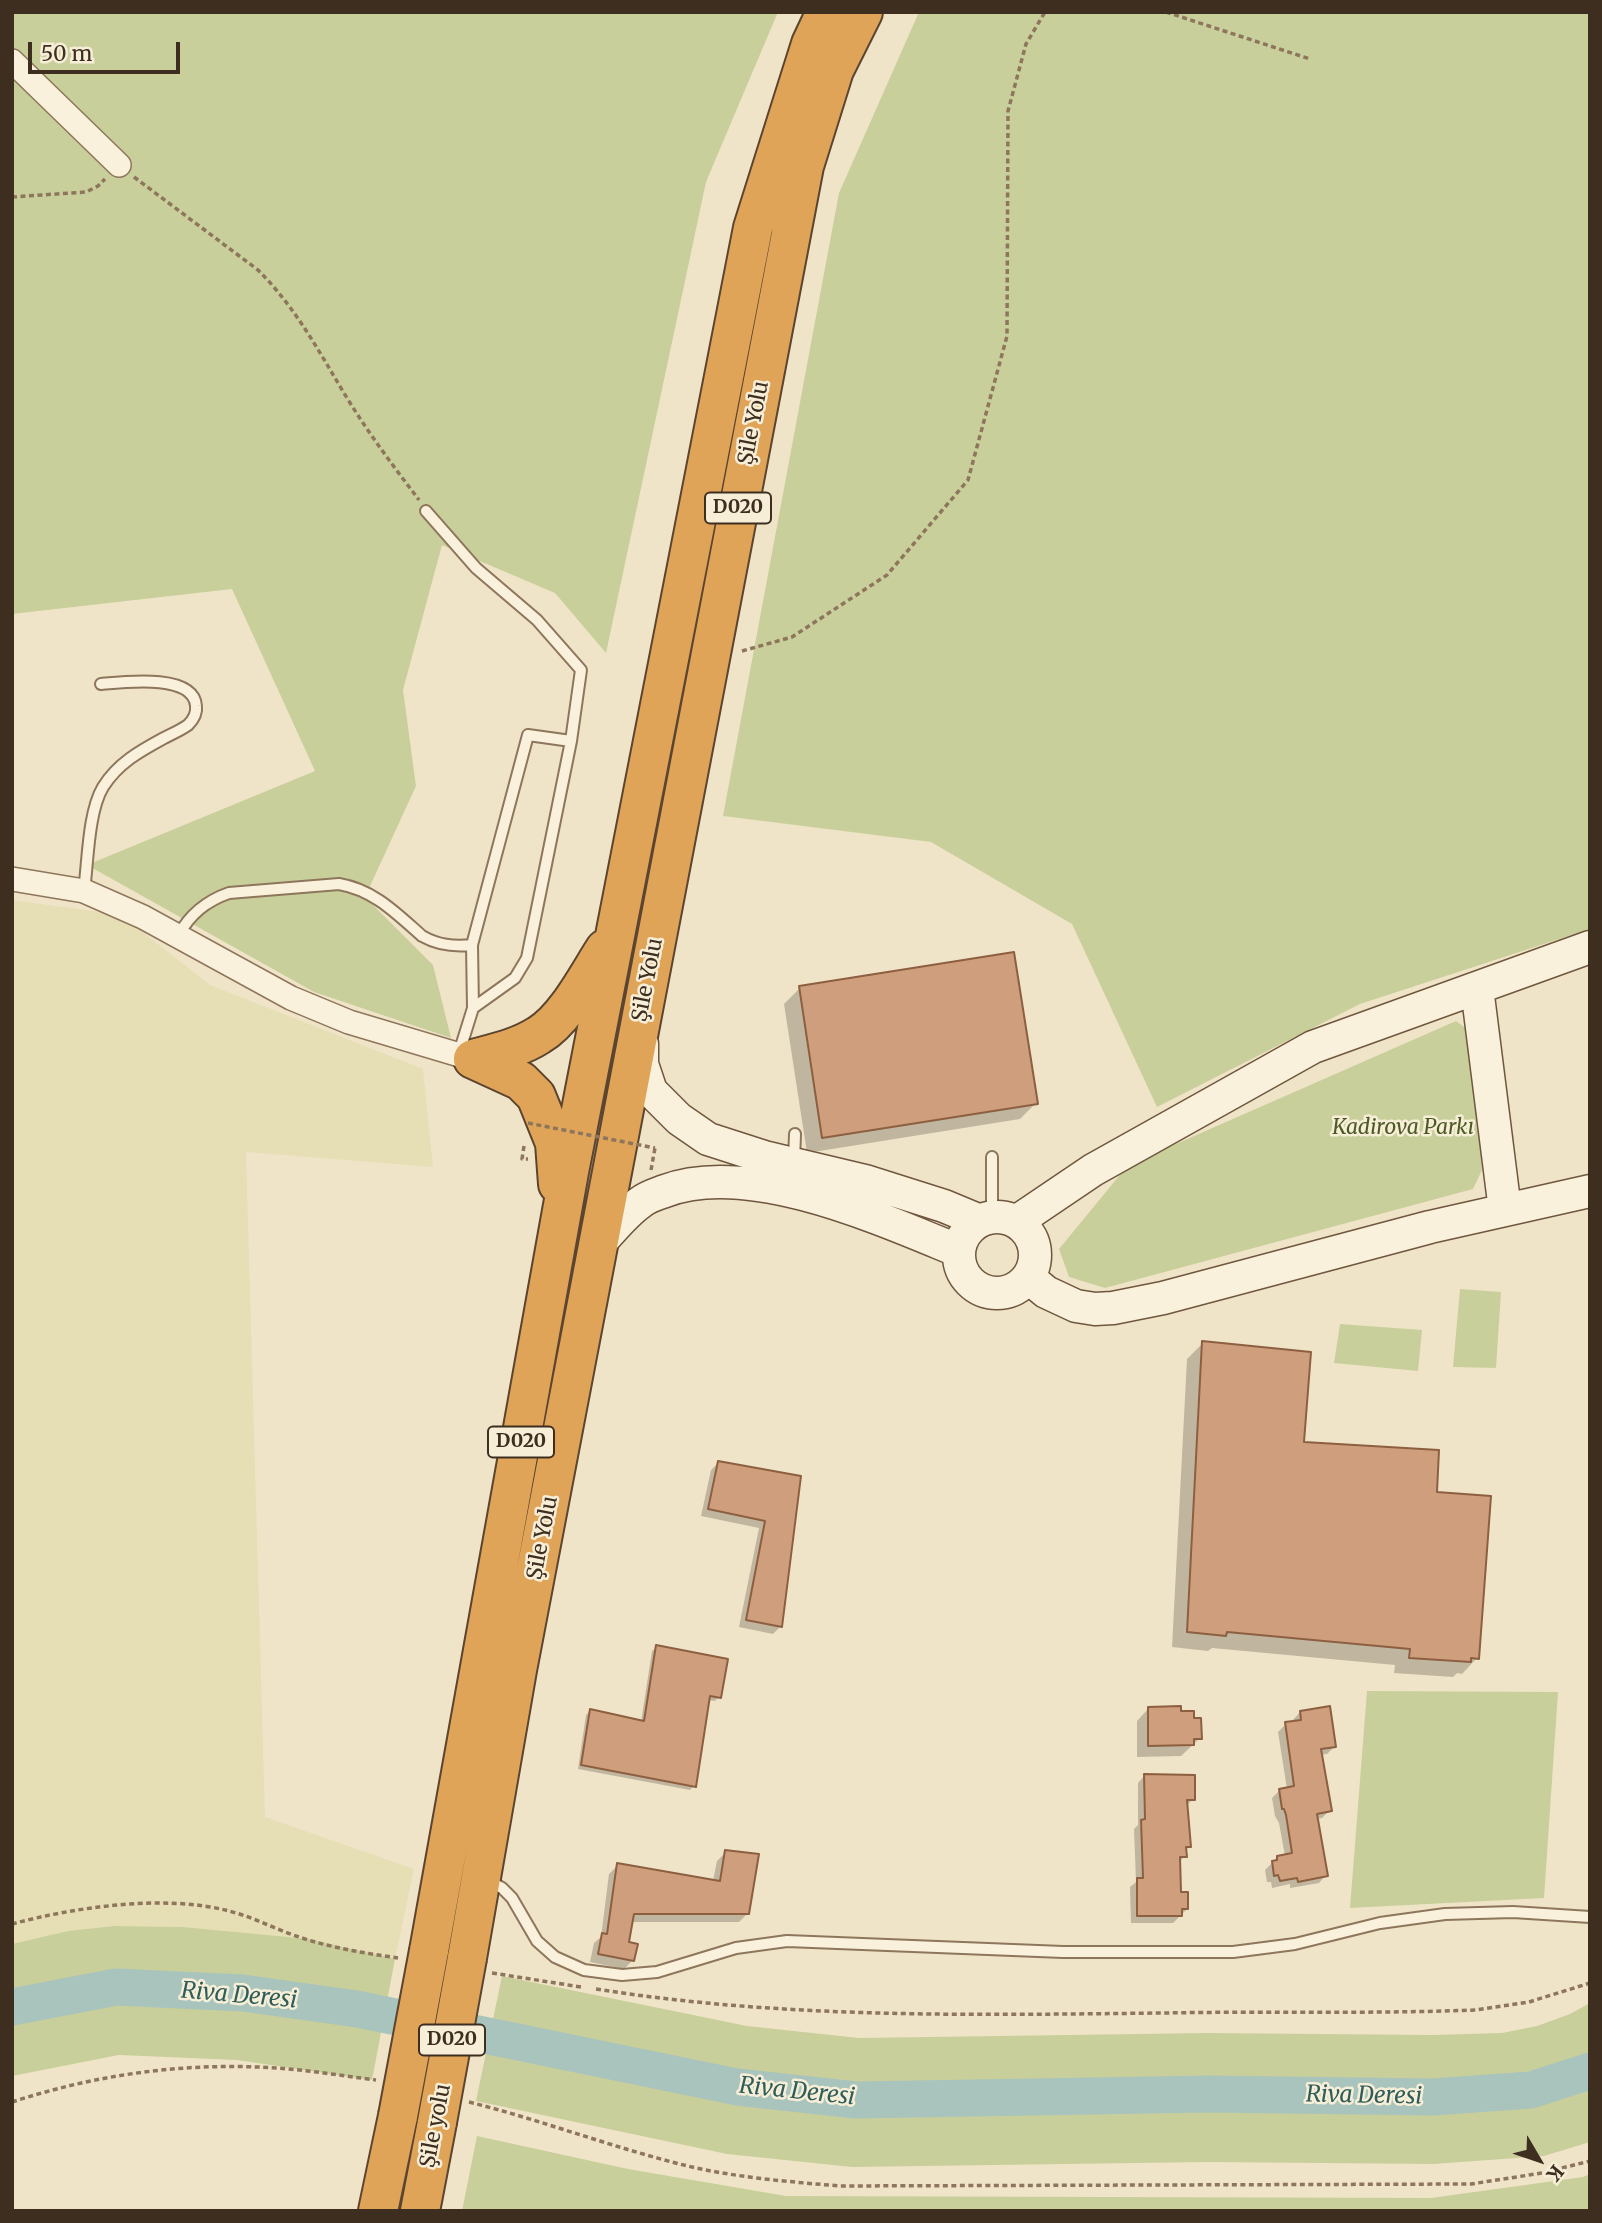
<!DOCTYPE html>
<html>
<head>
<meta charset="utf-8">
<style>
	body { margin:0 }
	#map { position:relative; width:1602px; height:2223px; overflow:hidden; background:#f0e4c8; font-family:Merriweather,serif }
	canvas { display:block }
	.frame { position:absolute; inset:0; border:14px solid #3d2e20; pointer-events:none }
	.north { position:absolute; left:1504px; top:2125px; width:70px; height:70px; -webkit-text-stroke:5px #f7eed8; paint-order:stroke; rotate:129deg; font-size:19px; font-weight:700; line-height:28px; text-align:center; color:#3d2e20 }
	.north::after { content:''; display:block; margin:auto; width:24px; height:32px; background:#3d2e20; clip-path:polygon(50% 0,100% 100%,50% 72%,0 100%) }
	.scale { position:absolute; left:28px; top:42px; width:152px; height:32px; box-sizing:border-box; border:4px solid #3d2e20; border-top:0; padding-left:9px; font-size:21px; line-height:24px; white-space:nowrap; color:#3d2e20; -webkit-text-stroke:5px #f7eed8; paint-order:stroke }
</style>
</head>
<body>
<div id="map">
<canvas width="1602" height="2223"></canvas>
<div class="frame"></div>
<div class="north">K</div>
<div class="scale">50 m</div>
</div>
<script>
const g = document.querySelector('canvas').getContext('2d');
g.lineJoin = 'round';
function paint(path, color) { g.fillStyle = color; g.fill(path, 'evenodd'); }
function trace(path, color, width, dash) { g.strokeStyle = color; g.lineWidth = width; g.lineCap = dash ? 'butt' : 'round'; g.setLineDash(dash || []); g.stroke(path); }
function label(font, color, halo, rows, align = 'center') {
  g.font = font + ' Merriweather,serif'; g.lineWidth = 5; g.setLineDash([]); g.textBaseline = 'middle'; g.strokeStyle = halo; g.fillStyle = color; for (const [text, x, y, turn = 0] of rows) {
    g.save(); g.translate(x, y); g.rotate((+turn || 0) * Math.PI / 180); g.textAlign = isNaN(turn) ? turn : align; if (halo) g.strokeText(text, 0, 0); g.fillText(text, 0, 0); g.restore();
  }
}
paint(new Path2D(`
	M 12,900 L 121,915 L 210,985 L 423,1069 L 433,1167 L 246,1152 L 265,1817 L 414,1869 L 395,1959 L 309,1939 L 183,1927 L 114,1926 L 68,1931 L 12,1944 Z`), '#e6deb5');
paint(new Path2D(`
	M 12,12 L 778,12 L 706,182 L 606,653 L 555,593 L 442,545 L 403,690 L 416,786 L 365,897 L 433,965 L 451,1038 L 314,992 L 87,865 L 315,771 L 232,589 L 12,614 Z
	M 919,12 L 1590,12 L 1590,929 L 1360,1004 L 1157,1107 L 1072,924 L 931,842 L 723,816 L 839,193 Z
	M 1456,1021 L 1474,1034 L 1482,1170 L 1473,1189 L 1105,1288 L 1069,1277 L 1059,1249 L 1128,1165 Z
	M 1460,1289 L 1501,1292 L 1496,1368 L 1453,1367 Z
	M 1340,1324 L 1422,1330 L 1418,1371 L 1334,1363 Z
	M 1367,1691 L 1558,1692 L 1544,1898 L 1350,1908 Z
	M 114,1926 L 183,1927 L 309,1939 L 395,1959 L 372,2080 L 237,2060 L 119,2055 L 12,2076 L 12,1944 L 68,1931 Z
	M 502,1976 L 747,2026 L 859,2038 L 1207,2033 L 1433,2035 L 1502,2033 L 1537,2026 L 1570,2014 L 1590,2003 L 1590,2142 L 1544,2156 L 1434,2164 L 1208,2162 L 852,2167 L 727,2154 L 476,2101 Z
	M 477,2136 L 628,2169 L 786,2196 L 1431,2198 L 1583,2177 L 1590,2174 L 1590,2211 L 462,2211 Z`), '#c9cf9b');
paint(new Path2D(`
	M 800,988 L 1036,1103 L 1020,1119 L 807,1153 L 784,1004 Z
	M 1203,1343 L 1302,1444 L 1435,1494 L 1477,1658 L 1462,1674 L 1457,1673 L 1453,1677 L 1394,1673 L 1395,1665 L 1212,1648 L 1208,1651 L 1172,1647 L 1187,1359 Z
	M 718,1463 L 799,1478 L 781,1626 L 773,1634 L 739,1627 L 759,1528 L 701,1516 L 711,1470 Z
	M 657,1647 L 719,1697 L 715,1701 L 708,1700 L 694,1786 L 690,1790 L 578,1769 L 586,1715 L 590,1711 L 641,1722 L 652,1651 Z
	M 1148,1709 L 1179,1713 L 1200,1738 L 1181,1756 L 1137,1757 L 1137,1721 Z
	M 1300,1712 L 1334,1747 L 1327,1754 L 1320,1755 L 1330,1810 L 1322,1818 L 1316,1819 L 1326,1875 L 1319,1883 L 1290,1888 L 1290,1884 L 1272,1888 L 1271,1882 L 1267,1882 L 1265,1870 L 1278,1857 L 1285,1856 L 1279,1823 L 1275,1816 L 1272,1798 L 1280,1790 L 1287,1789 L 1278,1732 L 1286,1724 L 1293,1723 L 1293,1720 Z
	M 1145,1775 L 1193,1799 L 1186,1806 L 1189,1847 L 1185,1851 L 1185,1856 L 1178,1863 L 1179,1894 L 1187,1909 L 1173,1923 L 1131,1923 L 1130,1887 L 1136,1882 L 1134,1829 L 1138,1825 L 1138,1783 Z
	M 726,1852 L 748,1913 L 739,1922 L 631,1922 L 627,1944 L 633,1960 L 624,1969 L 590,1962 L 594,1943 L 601,1937 L 609,1874 L 618,1865 L 713,1881 L 717,1861 Z`), '#0003');
trace(new Path2D(`
	M 12,2007 L 116,1987 L 243,1993 L 357,2009 L 737,2087 L 856,2100 L 1208,2094 L 1433,2097 L 1531,2090 L 1590,2071`), '#a9c4bc', 37);
const building = new Path2D(`
	M 1014,952 L 1038,1104 L 822,1138 L 799,986 Z
	M 1202,1341 L 1311,1352 L 1304,1442 L 1439,1450 L 1437,1492 L 1491,1496 L 1479,1659 L 1471,1658 L 1471,1662 L 1409,1658 L 1410,1649 L 1227,1632 L 1226,1636 L 1187,1632 Z
	M 718,1461 L 801,1476 L 782,1627 L 746,1620 L 765,1521 L 708,1509 Z
	M 656,1645 L 728,1659 L 721,1698 L 710,1696 L 696,1787 L 581,1765 L 590,1709 L 644,1721 Z
	M 1181,1706 L 1181,1711 L 1194,1711 L 1194,1718 L 1201,1718 L 1202,1739 L 1194,1739 L 1194,1745 L 1148,1746 L 1148,1707 Z
	M 1330,1706 L 1336,1747 L 1321,1749 L 1332,1811 L 1317,1814 L 1328,1876 L 1298,1882 L 1297,1878 L 1280,1881 L 1278,1875 L 1274,1876 L 1272,1861 L 1277,1860 L 1277,1856 L 1292,1853 L 1286,1815 L 1284,1809 L 1282,1809 L 1279,1789 L 1294,1786 L 1285,1722 L 1301,1720 L 1300,1711 Z
	M 1144,1774 L 1195,1775 L 1195,1800 L 1187,1800 L 1191,1847 L 1186,1847 L 1187,1857 L 1180,1857 L 1181,1892 L 1188,1892 L 1188,1909 L 1182,1909 L 1182,1916 L 1137,1916 L 1137,1878 L 1143,1878 L 1141,1820 L 1145,1819 Z
	M 725,1850 L 759,1854 L 749,1914 L 634,1914 L 629,1942 L 638,1944 L 634,1961 L 598,1954 L 602,1933 L 607,1934 L 617,1863 L 720,1881 Z`);
paint(building, '#cf9f7d');
trace(building, '#8d5f41', 2);
const lane = new Path2D(`
	M 426,511 L 476,568 L 537,620 L 581,670 L 571,741 L 527,958 L 515,978 L 473,1008
	M 84,891 C 88,862 88,812 103,787 C 118,763 140,751 164,738 C 172,734 181,730 188,725 C 193,720 197,713 196,706 C 194,673 123,682 101,684
	M 178,936 C 190,914 206,901 229,893 L 339,884 C 374,890 396,913 422,936 C 438,945 453,947 472,945
	M 458,1056 L 473,1008 L 472,945 L 528,735 L 571,741
	M 992,1157 L 992,1217
	M 794,1161 L 795,1134
	M 487,1880 L 502,1888 L 512,1898 L 537,1941 L 555,1957 L 584,1970 L 622,1975 L 657,1972 L 736,1948 L 787,1941 L 1063,1952 L 1233,1952 L 1295,1944 L 1380,1923 L 1445,1914 L 1513,1912 L 1590,1917`);
const street = new Path2D(`
	M 12,61 L 119,165
	M 12,879 L 84,891 L 143,917 L 291,998 L 349,1022 L 473,1059`);
const secondary = new Path2D(`
	M 1477,988 L 1505,1210
	M 642,1044 L 642,1064 L 651,1091 L 679,1119 L 708,1139 L 764,1157 L 865,1181 L 944,1206 L 980,1221
	M959 1255a38 38 0 1 1 76 0a38 38 0 1 1-76 0Z
	M 1016,1222 L 1093,1170 L 1313,1047 L 1590,947
	M 599,1244 C 612,1230 625,1213 641,1202 C 647,1197 657,1194 665,1191 C 748,1159 881,1219 959,1251
	M 1028,1277 L 1046,1292 L 1076,1306 L 1095,1309 L 1113,1308 L 1163,1298 L 1430,1227 L 1590,1191`);
const highway = new Path2D(`
	M 473,1059 L 521,1081 L 536,1096 L 555,1143 L 558,1184
	M 473,1059 C 495,1053 519,1048 539,1035 C 566,1019 588,975 605,949
	M 429,1951 L 569,1172 L 753,228 L 811,44 L 826,12
	M 467,1958 L 517,1670 L 804,166 L 834,70 L 863,12
	M 378,2211 L 398,2116
	M 420,2211 L 437,2122`);
trace(lane, '#8d765c', 14);
trace(street, '#8d765c', 26);
trace(secondary, '#6f573f', 35);
trace(highway, '#5b4430', 42);
trace(new Path2D(`
	M 1166,12 L 1310,59
	M 134,177 L 258,270 C 297,309 319,352 347,398 C 369,434 394,467 419,500
	M 12,197 L 86,192 L 98,186 L 105,179
	M 742,651 L 792,637 L 887,575 L 968,480 L 1007,336 L 1008,111 L 1026,44 L 1045,12
	M 524,1146 L 522,1159 L 528,1159
	M 651,1170 L 655,1148
	M 12,1924 C 75,1907 166,1894 229,1911 C 253,1917 275,1929 299,1937 C 332,1948 364,1953 398,1958
	M 492,1973 L 581,1987
	M 596,1989 C 784,2019 973,2015 1163,2013 C 1267,2011 1372,2014 1476,2010 L 1529,2002 L 1590,1983
	M 12,2102 C 98,2074 186,2062 276,2068 C 309,2070 343,2076 376,2080
	M 469,2102 C 545,2121 619,2150 696,2168 C 743,2178 792,2182 840,2186 L 1471,2184 L 1542,2173 L 1590,2161`), '#8d765c', 3.5, [5, 3.5]);
trace(lane, '#faf1dc', 10);
trace(street, '#faf1dc', 23);
trace(secondary, '#faf1dc', 32);
trace(highway, '#e0a458', 38);
const highwayBridge = new Path2D(`
	M 398,2116 L 429,1951
	M 437,2122 L 467,1958`);
trace(highwayBridge, '#5b4430', 42, []);
trace(new Path2D(`
	M 528,1123 L 655,1148`), '#8d765c', 3.5, [5, 3.5]);
trace(highwayBridge, '#e0a458', 38);
for (const [x, y, w] of [
	[738,508,66],
	[521,1442,66],
	[452,2040,66]
]) { const box = new Path2D(); box.roundRect(x - w / 2, y - 15.5, w, 31, 5); g.fillStyle = '#f7eed8'; g.fill(box); trace(box, '#3d2e20', 2); }
label('bold 19px', '#3d2e20', null, [
	["D020",738,508],
	["D020",521,1442],
	["D020",452,2040]
]);
label('21px', '#3d2e20', '#f7eed8', [
	["Şile Yolu",754,423,-79],
	["Şile Yolu",648,980,-79],
	["Şile Yolu",543,1538,-79],
	["Şile yolu",436,2126,-79]
]);
label('italic 21px', '#4d5a26', '#f7eed8', [
	["Kadirova Parkı",1403,1128]
]);
label('italic 23px', '#2f5d5a', '#f7eed8', [
	["Riva Deresi",239,1996,5],
	["Riva Deresi",797,2092,6],
	["Riva Deresi",1364,2096,1]
]);
</script>
</body>
</html>
